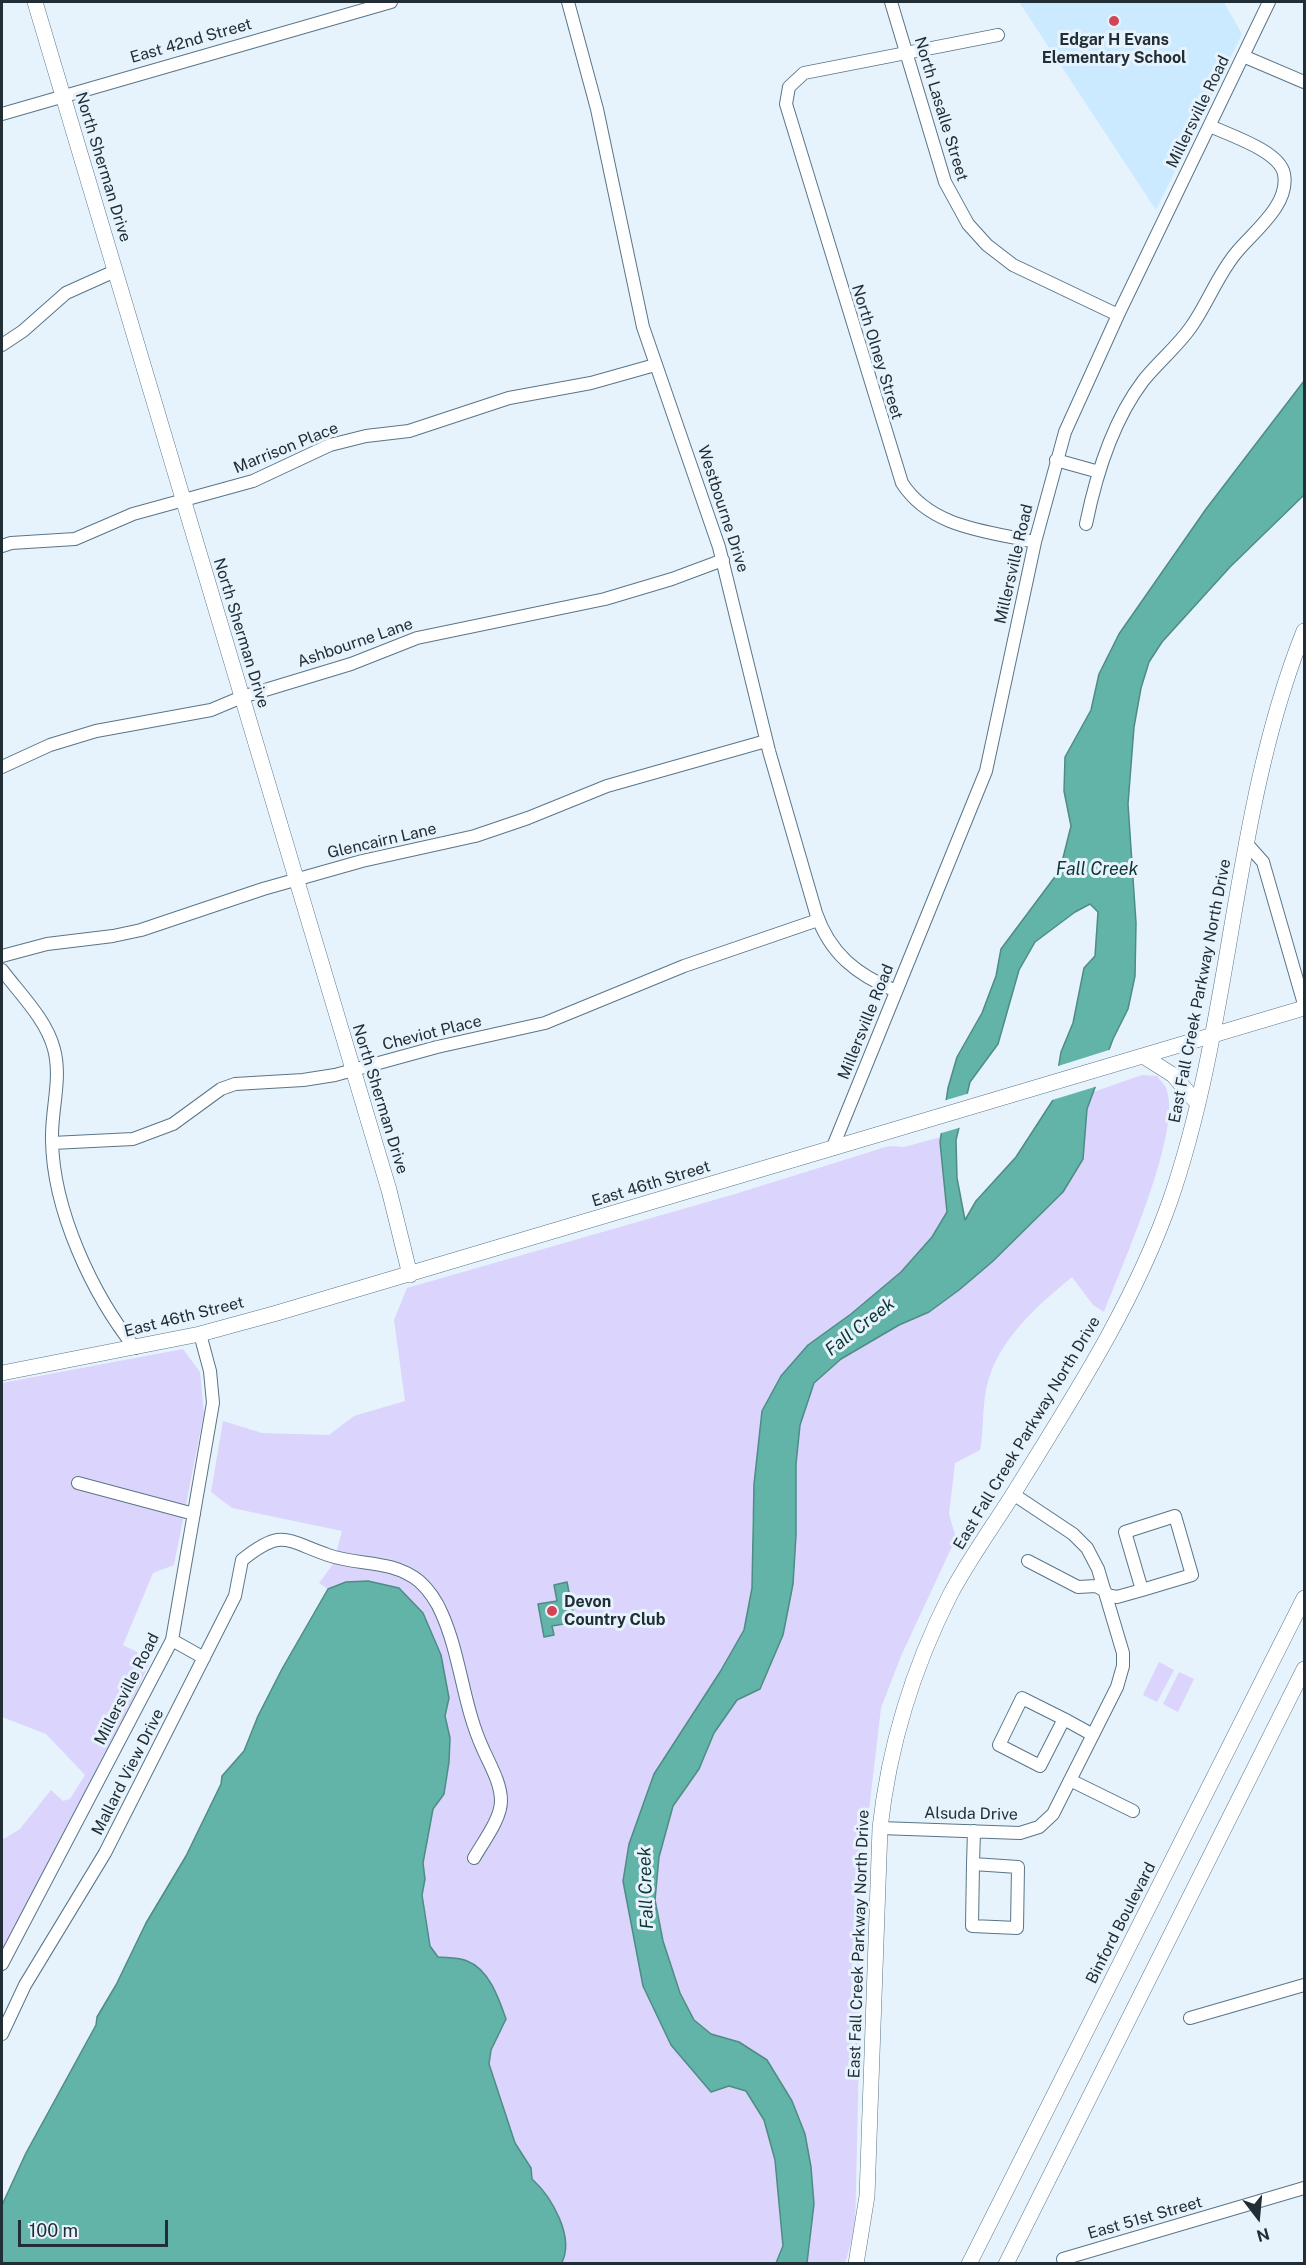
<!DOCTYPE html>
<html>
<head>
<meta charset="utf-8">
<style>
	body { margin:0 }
	#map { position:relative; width:1306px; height:2265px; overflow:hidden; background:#e7f3fc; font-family:"Public Sans",sans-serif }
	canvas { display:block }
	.frame { position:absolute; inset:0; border:3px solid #222e36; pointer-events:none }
	.north { position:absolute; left:1228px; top:2187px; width:60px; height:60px; -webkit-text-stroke:4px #e7f3fc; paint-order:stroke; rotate:164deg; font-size:16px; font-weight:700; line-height:24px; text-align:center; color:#222e36 }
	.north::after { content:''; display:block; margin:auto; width:21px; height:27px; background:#222e36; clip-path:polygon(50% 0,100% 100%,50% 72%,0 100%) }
	.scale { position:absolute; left:18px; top:2220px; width:150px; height:27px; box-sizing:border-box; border:3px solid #222e36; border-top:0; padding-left:8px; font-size:18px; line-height:21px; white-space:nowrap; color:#222e36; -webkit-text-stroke:4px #e7f3fc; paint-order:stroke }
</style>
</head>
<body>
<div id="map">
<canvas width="1306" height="2265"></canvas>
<div class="frame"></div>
<div class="north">N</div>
<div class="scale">100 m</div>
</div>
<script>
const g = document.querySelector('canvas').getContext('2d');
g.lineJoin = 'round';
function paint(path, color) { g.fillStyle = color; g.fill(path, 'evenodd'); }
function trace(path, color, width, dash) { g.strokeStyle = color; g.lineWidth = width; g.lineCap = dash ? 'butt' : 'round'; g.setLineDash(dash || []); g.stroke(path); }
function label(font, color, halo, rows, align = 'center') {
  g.font = font + ' "Public Sans",sans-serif'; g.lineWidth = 6; g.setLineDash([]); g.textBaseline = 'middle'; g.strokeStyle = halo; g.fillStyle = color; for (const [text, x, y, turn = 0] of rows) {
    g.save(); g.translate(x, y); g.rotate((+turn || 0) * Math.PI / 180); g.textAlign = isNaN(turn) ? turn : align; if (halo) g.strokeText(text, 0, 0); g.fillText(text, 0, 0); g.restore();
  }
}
paint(new Path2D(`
	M 1019,2 L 1224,2 L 1242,34 L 1156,210 Z`), '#cbeaff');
paint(new Path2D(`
	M 1142,1075 L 1157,1076 C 1160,1080 1166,1086 1167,1091 C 1181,1134 1121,1268 1104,1312 L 1093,1305 L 1072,1277 C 1035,1308 996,1341 986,1390 C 982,1410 984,1430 980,1450 L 955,1463 L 949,1514 L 956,1538 L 901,1656 L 881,1708 L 858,1904 L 860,2014 L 855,2230 L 845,2263 L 807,2263 L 814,2204 L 805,2134 L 792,2101 L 767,2060 L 739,2042 L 711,2034 L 694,2020 L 680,1993 L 663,1941 L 655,1900 L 659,1857 L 673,1806 L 699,1769 L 714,1733 L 737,1700 L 760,1689 L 793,1584 L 796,1535 L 796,1464 L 800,1425 L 814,1383 L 841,1359 L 899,1325 L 929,1312 L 992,1262 L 1063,1192 L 1083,1159 L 1087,1109 L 1093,1092 Z
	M 941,1137 L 947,1212 L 932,1237 L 901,1272 L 851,1314 L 808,1345 L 762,1411 L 752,1524 L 752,1588 L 744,1630 L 720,1672 L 654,1774 L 642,1809 L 627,1906 L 643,1986 L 671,2045 L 711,2092 L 729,2086 L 746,2091 L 764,2120 L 775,2160 L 783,2246 L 776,2263 L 561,2263 C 576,2238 551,2196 532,2179 L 531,2167 L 515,2143 L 489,2064 L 491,2050 L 506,2019 C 499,1999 489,1969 467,1961 C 459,1957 447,1958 438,1957 L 430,1946 L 422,1895 L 425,1879 L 423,1863 L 433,1809 L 444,1794 L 449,1762 L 450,1738 L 445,1716 L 449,1698 L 441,1655 L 423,1613 L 398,1588 L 368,1581 L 346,1582 L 328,1589 L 319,1583 L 333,1564 L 342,1531 L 232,1508 L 211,1492 L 223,1421 L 262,1433 L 329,1435 L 354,1416 L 405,1401 L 394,1320 L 407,1288 L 735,1194 L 889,1146 L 904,1147 Z
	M 183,1349 L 200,1372 L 204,1413 L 174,1565 L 153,1573 L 123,1645 L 137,1652 L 142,1667 L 154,1652 L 137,1691 L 2,1952 L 2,1840 L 20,1829 L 51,1790 L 63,1801 L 70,1799 L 85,1775 L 46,1734 L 2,1717 L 2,1383 Z
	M 1159,1662 L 1174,1670 L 1157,1702 L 1143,1695 Z
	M 1179,1672 L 1194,1679 L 1178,1712 L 1163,1704 Z`), '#dbd4fc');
const water = new Path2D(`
	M 1304,381 L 1304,495 L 1230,567 L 1162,642 L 1149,662 L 1141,688 L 1134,727 L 1128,804 L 1136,923 L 1135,976 L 1128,1009 L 1113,1039 L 1087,1109 L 1083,1159 L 1063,1192 L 992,1262 L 959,1290 L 929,1312 L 899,1325 L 841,1359 L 814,1383 L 800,1425 L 796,1464 L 796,1535 L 793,1584 L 783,1635 L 760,1689 L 737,1700 L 714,1733 L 699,1769 L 673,1806 L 659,1857 L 655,1900 L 663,1941 L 680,1993 L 694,2020 L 711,2034 L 739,2042 L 767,2060 L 792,2101 L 805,2134 L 811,2167 L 814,2204 L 807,2263 L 776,2263 L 783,2246 L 775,2160 L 764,2120 L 746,2091 L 729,2086 L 711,2092 L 671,2045 L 643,1986 L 623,1881 L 629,1844 L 654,1774 L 720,1672 L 744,1630 L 752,1588 L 754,1484 L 762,1411 L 781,1376 L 808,1345 L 851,1314 L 901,1272 L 932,1237 L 947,1212 L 940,1142 L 948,1088 L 957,1057 L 982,1013 L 996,976 L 1001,949 L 1060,870 L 1071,826 L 1064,791 L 1065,757 L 1091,710 L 1099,674 L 1119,634 L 1206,509 ZM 1090,904 L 1098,912 L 1095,956 L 1084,968 L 1073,1023 L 1061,1052 L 1053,1100 L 1016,1157 L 976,1201 L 965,1220 L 957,1178 L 956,1140 L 970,1082 L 998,1044 L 1019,970 L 1035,942 L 1075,912 Z
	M 368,1581 L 399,1588 L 423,1613 L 441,1655 L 449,1698 L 445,1716 L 450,1738 L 449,1762 L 444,1794 L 433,1809 L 423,1863 L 425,1879 L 422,1895 L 430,1946 L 438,1957 C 447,1958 459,1957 467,1961 C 489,1969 499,1999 506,2019 L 491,2050 L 489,2064 L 515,2143 L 531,2168 L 532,2179 C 551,2196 576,2238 561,2264 L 2,2263 L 2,2205 L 26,2153 L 96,2025 L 97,2017 L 116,1985 L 146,1923 L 186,1856 L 221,1784 L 222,1776 L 244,1751 L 258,1716 L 282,1669 L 328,1589 L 346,1582 Z
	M 567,1582 L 575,1622 L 552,1626 L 554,1635 L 544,1637 L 538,1604 L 557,1601 L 554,1585 Z`);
paint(water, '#61b4a7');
trace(water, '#4e8c85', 1.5);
paint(new Path2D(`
	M 1112,1049 L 1098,1086 L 1049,1101 L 1055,1067 Z
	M 970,1093 L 962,1127 L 938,1134 L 943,1101 Z`), '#e7f3fc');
const minor = new Path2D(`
	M 568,2 L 597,109 L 643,327 L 719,547 L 769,751 L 816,913 C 830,954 857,975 896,991
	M 891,2 L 945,182 L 968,224 L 987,245 L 1013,265 L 1118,315
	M 998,35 L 804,73 L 789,87 L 786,104 L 902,483 C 931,528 987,531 1035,542
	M 1243,56 L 1304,82
	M 2,114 L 391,2
	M 2,345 L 23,331 L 66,293 L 115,271
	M 1056,460 L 1099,472
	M 1086,524 C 1096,475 1112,422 1143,381 C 1158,362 1177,347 1191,327 C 1208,303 1217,276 1236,253 C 1253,232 1290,205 1284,174 C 1280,151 1229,135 1210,126
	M 2,546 L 11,543 L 75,539 L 133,514 L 253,481 L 330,445 L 366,436 L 409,431 L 509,398 L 591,383 L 655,365
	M 2,767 L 50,745 L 96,731 L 211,710 L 242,697 L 351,664 L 417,638 L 605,599 L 672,579 L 723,560
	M 1247,844 L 1263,862 L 1304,1004
	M 2,956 L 47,944 L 113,936 L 141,930 L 263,889 L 362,861 L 475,836 L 528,818 L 607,786 L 766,741
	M 2,970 C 20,994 46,1019 54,1049 C 62,1079 51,1110 52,1140 C 53,1210 92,1294 135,1348
	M 52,1143 L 133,1139 L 173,1124 L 221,1089 L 235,1084 L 303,1080 L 335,1075 L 437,1047 L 545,1023 L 684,966 L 818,920
	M 832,1149 L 986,771 L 1035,542 L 1065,432 L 1118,315 L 1269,2
	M 78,1483 L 194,1514
	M 1175,1516 L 1192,1575 L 1142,1590 L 1125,1532 Z
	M 1028,1561 L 1078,1587 L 1096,1586 L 1105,1591
	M 1106,1595 L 1117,1597 L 1142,1590
	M 172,1640 L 204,1658
	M 1022,1698 L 1064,1719 L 1040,1766 L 999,1745 Z
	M 1064,1719 L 1093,1735
	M 1070,1780 L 1133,1811
	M 880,1828 L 1020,1833 L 1039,1827 L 1053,1814 L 1117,1687 L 1123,1666 L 1123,1653 L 1098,1569 L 1087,1548 L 1073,1534 L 1013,1494
	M 973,1864 L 1018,1867 L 1017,1928 L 972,1926 Z
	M 973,1864 L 974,1831
	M 2,1964 L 172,1640 L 213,1403 L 210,1371 L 200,1334
	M 1190,2018 L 1304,1985
	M 2,2034 L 25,1985 L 105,1853 L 235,1596 L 242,1560 C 282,1528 285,1540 328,1555 C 359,1566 391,1559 419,1581 C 429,1590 437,1602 442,1614 C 461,1657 463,1706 483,1749 C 490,1765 501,1783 501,1801 C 501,1819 483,1842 474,1858
	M 1063,2259 L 1304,2188`);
const major = new Path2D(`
	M 35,2 L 389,1190 L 410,1275
	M 1143,1056 L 1173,1075 L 1198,1104
	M 2,1373 L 200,1334 L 277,1313 L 1304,1008
	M 856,2264 L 867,2196 L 880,1828 C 889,1746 913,1668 950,1595 C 968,1561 991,1529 1012,1496 C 1070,1402 1133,1306 1170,1201 C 1234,1016 1231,814 1304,631
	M 969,2264 L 1304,1598
	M 1006,2264 L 1304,1669`);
trace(minor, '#597588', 14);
trace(major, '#597588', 16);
trace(minor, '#fff', 12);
trace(major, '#fff', 15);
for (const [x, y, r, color] of [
	[1114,21,6,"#d44457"],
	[552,1611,6,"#d44457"]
]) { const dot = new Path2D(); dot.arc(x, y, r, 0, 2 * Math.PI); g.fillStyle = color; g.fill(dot); trace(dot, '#e7f3fc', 2); }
label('bold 16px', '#222e36', '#e7f3fc', [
	["Edgar H Evans",1114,40],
	["Elementary School",1114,58],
	["Devon",564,1602,"left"],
	["Country Club",564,1620,"left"]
]);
label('16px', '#222e36', '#e7f3fc', [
	["East 42nd Street",191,41,-16],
	["North Lasalle Street",941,109,73],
	["Millersville Road",1198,112,-64],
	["North Sherman Drive",103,167,73],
	["North Olney Street",877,352,73],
	["Marrison Place",286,448,-22],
	["Westbourne Drive",723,509,72],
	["Millersville Road",1014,564,-77],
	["North Sherman Drive",241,633,73],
	["Ashbourne Lane",355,643,-19],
	["Glencairn Lane",382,841,-13],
	["East Fall Creek Parkway North Drive",1200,991,-79],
	["Millersville Road",866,1022,-68],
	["Cheviot Place",432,1033,-14],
	["North Sherman Drive",380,1099,73],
	["East 46th Street",651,1184,-17],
	["East 46th Street",184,1317,-14],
	["East Fall Creek Parkway North Drive",1027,1433,-59],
	["Millersville Road",127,1689,-63],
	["Mallard View Drive",128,1772,-63],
	["Alsuda Drive",971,1814,1],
	["Binford Boulevard",1121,1923,-63],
	["East Fall Creek Parkway North Drive",859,1944,-88],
	["East 51st Street",1145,2218,-16]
]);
label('italic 18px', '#0f3731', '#e7f3fc', [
	["Fall Creek",1097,869],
	["Fall Creek",860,1327,-38],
	["Fall Creek",646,1888,-92]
]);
</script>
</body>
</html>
